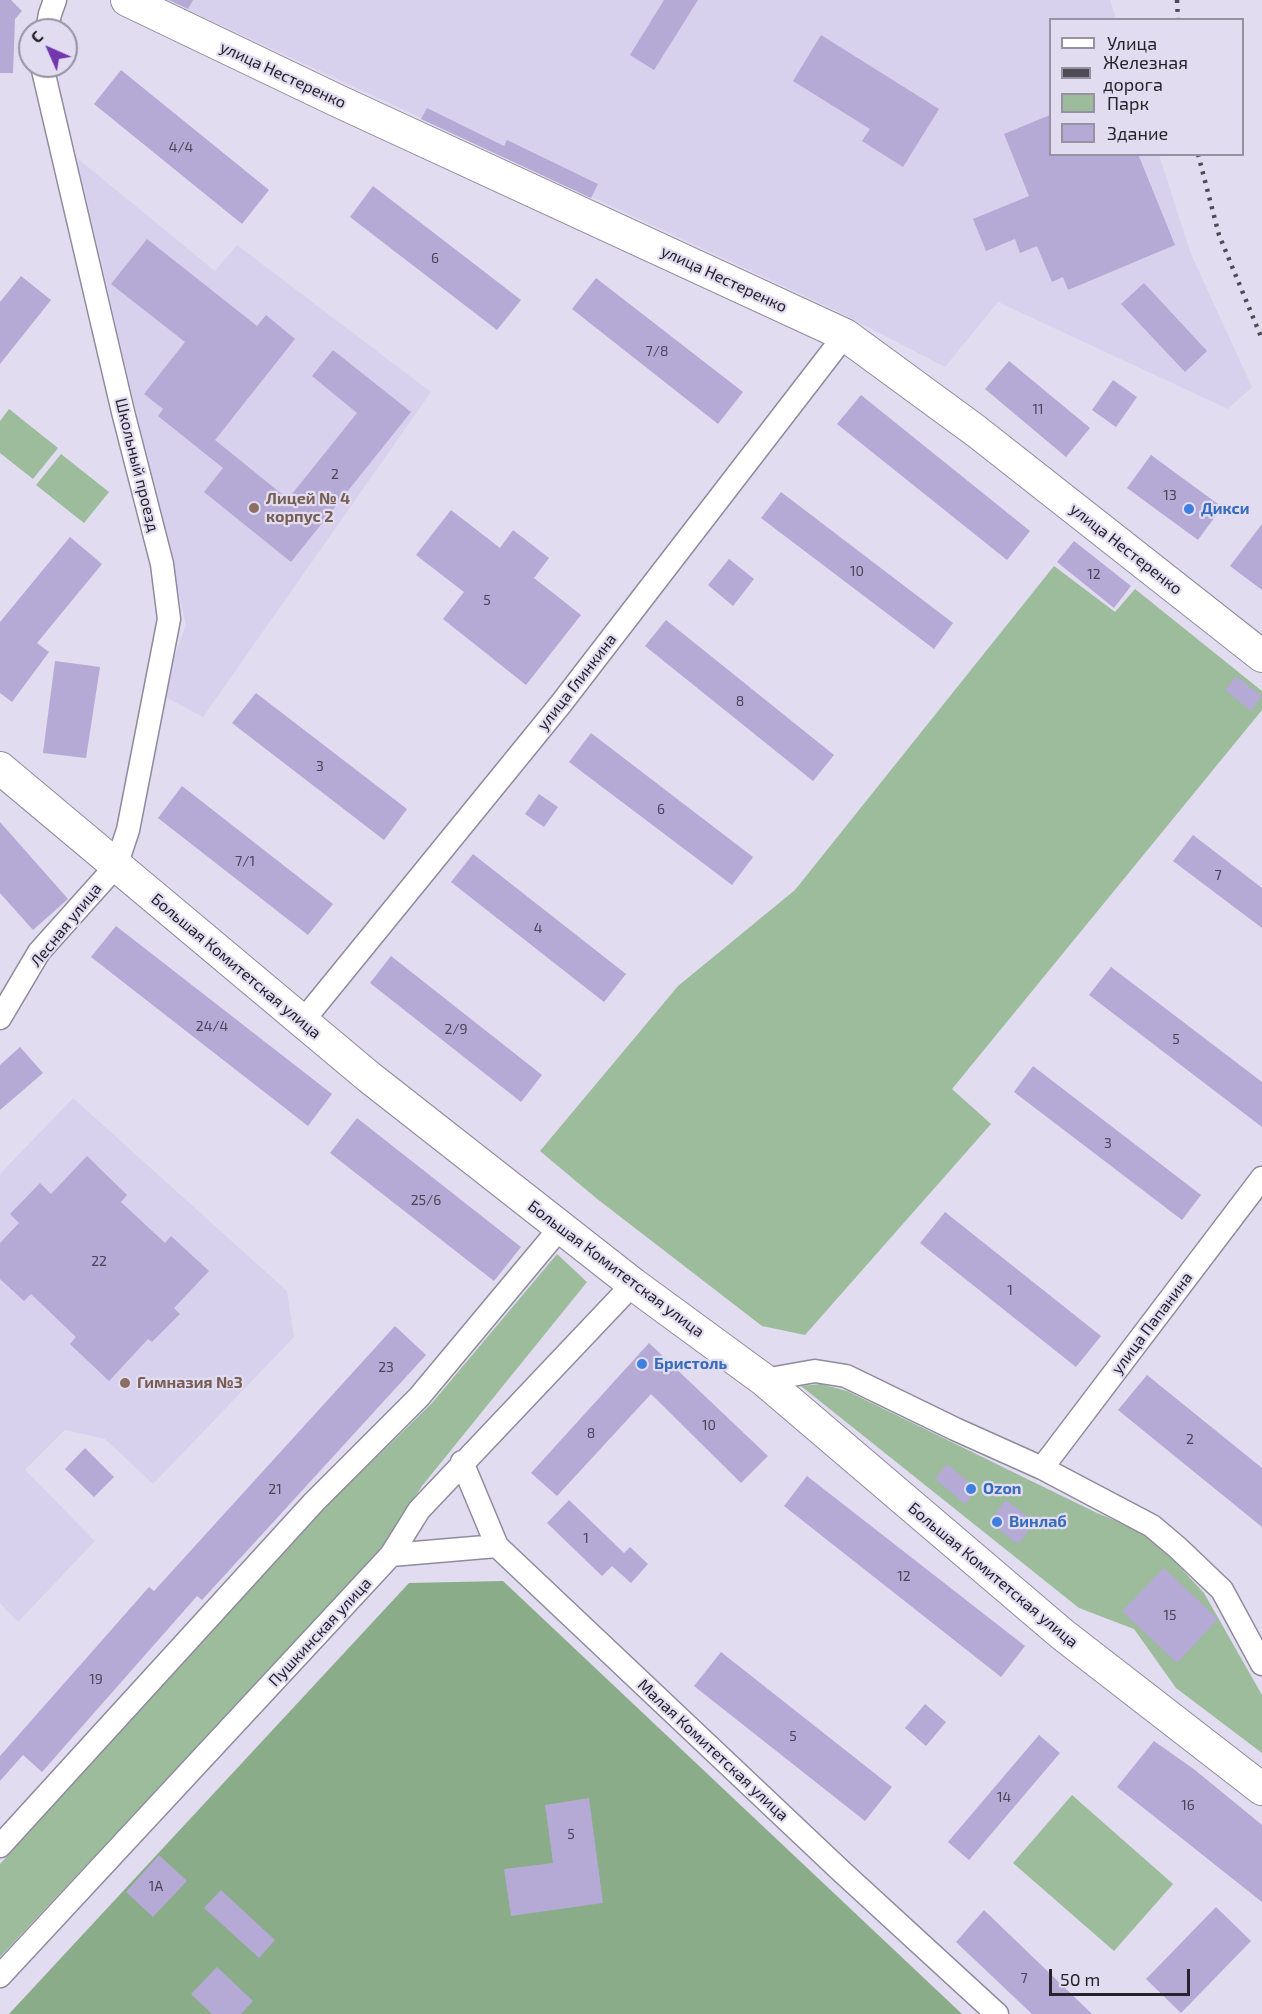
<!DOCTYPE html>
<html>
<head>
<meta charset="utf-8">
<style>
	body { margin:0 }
	#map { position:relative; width:1262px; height:2014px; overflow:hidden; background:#e1dcf0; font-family:"Exo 2",sans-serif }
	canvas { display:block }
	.legend { position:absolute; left:1049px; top:18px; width:195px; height:138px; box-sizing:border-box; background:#e1dcf0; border:2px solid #9692a1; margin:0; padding:8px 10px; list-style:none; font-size:18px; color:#25232b }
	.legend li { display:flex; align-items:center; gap:12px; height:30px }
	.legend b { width:30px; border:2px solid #9692a1 }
	.north { position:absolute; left:18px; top:18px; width:60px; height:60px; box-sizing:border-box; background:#e1dcf0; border:2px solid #9692a1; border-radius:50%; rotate:315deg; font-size:16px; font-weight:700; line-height:24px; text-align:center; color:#25232b }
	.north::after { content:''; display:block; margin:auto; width:21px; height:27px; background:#7436ac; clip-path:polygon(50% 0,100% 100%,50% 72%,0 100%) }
	.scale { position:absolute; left:1049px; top:1969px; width:141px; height:27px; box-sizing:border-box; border:3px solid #25232b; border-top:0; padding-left:8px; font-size:18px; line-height:21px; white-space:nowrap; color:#25232b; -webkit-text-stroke:4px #e1dcf0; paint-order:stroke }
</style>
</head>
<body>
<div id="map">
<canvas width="1262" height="2014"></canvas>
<ul class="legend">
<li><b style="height:8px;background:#fff"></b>Улица</li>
<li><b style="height:8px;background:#4e4b56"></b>Железная дорога</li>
<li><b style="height:16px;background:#9cbc9b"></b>Парк</li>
<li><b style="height:16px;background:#b5a9d5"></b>Здание</li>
</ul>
<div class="north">С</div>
<div class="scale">50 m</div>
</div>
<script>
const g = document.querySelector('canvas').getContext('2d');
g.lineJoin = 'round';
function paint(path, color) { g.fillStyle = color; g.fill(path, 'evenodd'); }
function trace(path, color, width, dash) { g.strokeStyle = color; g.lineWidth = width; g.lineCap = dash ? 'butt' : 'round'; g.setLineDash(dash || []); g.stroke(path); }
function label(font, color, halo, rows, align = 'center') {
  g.font = font + ' "Exo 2",sans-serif'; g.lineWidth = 4.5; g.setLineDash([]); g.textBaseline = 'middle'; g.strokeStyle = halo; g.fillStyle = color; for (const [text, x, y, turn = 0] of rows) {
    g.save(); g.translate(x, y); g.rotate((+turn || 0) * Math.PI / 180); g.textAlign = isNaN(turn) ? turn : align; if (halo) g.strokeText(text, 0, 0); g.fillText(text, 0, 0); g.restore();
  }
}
paint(new Path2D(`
	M 167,0 L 1110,0 L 1116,19 L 1050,20 L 1050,154 L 1159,155 L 1191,254 L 1252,387 L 1228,409 L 998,302 L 945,367 L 833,309 Z
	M 77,158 L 215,271 L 237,245 L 431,392 L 203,717 L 160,694 L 186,625 Z
	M 73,1098 L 287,1291 L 294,1337 L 153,1484 L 105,1439 L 65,1430 L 25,1470 L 95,1541 L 18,1622 L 0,1603 L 0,1174 Z`), '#d8d1ed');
paint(new Path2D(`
	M 9,409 L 58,448 L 33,479 L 0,453 L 0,421 Z
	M 61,454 L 109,492 L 84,523 L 36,485 Z
	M 1054,566 L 1115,612 L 1135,589 L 1262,691 L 1262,710 L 952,1089 L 991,1124 L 805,1335 L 762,1326 L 596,1198 L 540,1151 L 678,986 L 795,890 Z
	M 557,1254 L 587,1282 L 422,1486 L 377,1555 L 0,1957 L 0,1864 L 201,1642 L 320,1512 L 432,1403 Z
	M 821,1384 L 847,1391 L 1097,1513 L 1150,1535 L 1204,1593 L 1262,1695 L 1262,1753 L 1176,1688 L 1134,1629 L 1079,1608 L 801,1386 Z
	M 1072,1795 L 1173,1884 L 1114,1951 L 1013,1863 Z`), '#9cbc9b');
paint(new Path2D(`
	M 503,1581 L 962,2014 L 9,2014 L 409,1583 Z`), '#8aac89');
paint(new Path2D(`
	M 0,0 L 11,0 L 22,11 L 15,19 L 13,73 L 0,73 Z
	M 169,0 L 193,0 L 188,9 Z
	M 664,0 L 698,0 L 654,70 L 630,55 Z
	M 821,35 L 939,109 L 903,167 L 862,141 L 870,129 L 793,81 Z
	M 121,70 L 269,190 L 242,224 L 94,104 Z
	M 427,108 L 504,146 L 507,140 L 598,184 L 591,198 L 421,119 Z
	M 1050,115 L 1050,154 L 1138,154 L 1175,245 L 1068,290 L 1063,277 L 1052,282 L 1037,246 L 1020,253 L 1015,239 L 986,251 L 973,219 L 1029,196 L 1004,134 Z
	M 373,186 L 521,300 L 497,330 L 350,217 Z
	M 147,239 L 257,326 L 266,315 L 295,339 L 215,440 L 288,499 L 357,413 L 312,376 L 333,350 L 411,412 L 291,562 L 204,492 L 223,468 L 158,416 L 163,409 L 144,394 L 185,342 L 111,284 Z
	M 21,276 L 51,300 L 0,364 L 0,302 Z
	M 596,278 L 743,392 L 718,424 L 572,309 Z
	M 1144,283 L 1207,351 L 1185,372 L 1121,304 Z
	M 1009,361 L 1090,428 L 1066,457 L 985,389 Z
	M 1113,380 L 1137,397 L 1116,427 L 1092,410 Z
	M 861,395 L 1030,531 L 1007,560 L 837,424 Z
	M 1151,455 L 1222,507 L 1198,540 L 1127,488 Z
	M 781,492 L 953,623 L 934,649 L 761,518 Z
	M 451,510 L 500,548 L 513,530 L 549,558 L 534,578 L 581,615 L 526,685 L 443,619 L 464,592 L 416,555 Z
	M 1262,524 L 1262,590 L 1230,566 Z
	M 70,537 L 102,564 L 37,643 L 49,652 L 12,702 L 0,693 L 0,622 Z
	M 1074,541 L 1131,586 L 1114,608 L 1057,562 Z
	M 729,559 L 754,579 L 733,606 L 708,585 Z
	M 666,620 L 834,755 L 813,781 L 645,646 Z
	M 55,661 L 100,667 L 86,758 L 43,753 Z
	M 1236,676 L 1262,696 L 1251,711 L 1225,690 Z
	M 256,693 L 407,809 L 384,840 L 232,723 Z
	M 591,733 L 753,857 L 732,885 L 569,762 Z
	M 182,786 L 333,904 L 308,935 L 158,818 Z
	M 539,794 L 558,807 L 544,827 L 525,814 Z
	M 0,822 L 68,899 L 33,930 L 0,893 Z
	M 1193,835 L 1262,888 L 1262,928 L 1173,861 Z
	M 473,854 L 626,974 L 604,1002 L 451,882 Z
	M 116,926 L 332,1094 L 308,1126 L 91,957 Z
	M 391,956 L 542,1075 L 521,1102 L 370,983 Z
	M 1111,967 L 1262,1082 L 1262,1127 L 1089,995 Z
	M 20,1047 L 43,1073 L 0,1110 L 0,1065 Z
	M 1033,1066 L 1201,1195 L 1182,1220 L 1014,1092 Z
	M 357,1118 L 521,1247 L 494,1281 L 330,1153 Z
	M 87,1156 L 127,1195 L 121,1202 L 165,1243 L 171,1236 L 209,1271 L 174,1308 L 180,1314 L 152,1342 L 148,1339 L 109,1381 L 70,1344 L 76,1337 L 31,1294 L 24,1301 L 0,1279 L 0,1243 L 19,1223 L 10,1214 L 40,1183 L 51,1194 Z
	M 945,1212 L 1101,1336 L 1076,1367 L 920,1243 Z
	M 395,1326 L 426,1355 L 202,1600 L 197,1596 L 42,1772 L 23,1755 L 0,1781 L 0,1756 L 149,1587 L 154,1591 Z
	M 649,1343 L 768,1456 L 741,1483 L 651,1394 L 557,1496 L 531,1473 Z
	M 1147,1375 L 1262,1468 L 1262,1527 L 1118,1410 Z
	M 85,1448 L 114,1477 L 94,1497 L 65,1469 Z
	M 947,1464 L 977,1489 L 965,1504 L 935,1479 Z
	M 807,1476 L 1025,1646 L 1001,1677 L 784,1506 Z
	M 569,1500 L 624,1553 L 630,1547 L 648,1564 L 631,1583 L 612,1566 L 602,1576 L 547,1523 Z
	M 1006,1500 L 1035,1522 L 1018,1544 L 989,1522 Z
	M 1164,1568 L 1218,1619 L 1177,1663 L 1122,1611 Z
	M 721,1652 L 892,1787 L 865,1821 L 694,1686 Z
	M 925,1704 L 946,1722 L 926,1746 L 905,1728 Z
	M 1039,1735 L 1060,1753 L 969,1860 L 948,1842 Z
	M 1154,1741 L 1195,1770 L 1262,1825 L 1262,1902 L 1117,1787 Z
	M 589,1798 L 603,1903 L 511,1916 L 504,1869 L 553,1863 L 545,1805 Z
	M 159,1855 L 187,1881 L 153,1917 L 126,1892 Z
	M 221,1890 L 275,1940 L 259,1958 L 204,1908 Z
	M 1216,1907 L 1251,1941 L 1181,2013 L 1146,1979 Z
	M 984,1910 L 1092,2014 L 1032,2014 L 956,1942 Z
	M 217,1967 L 253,2001 L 241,2014 L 212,2014 L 191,1994 Z`), '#b5a9d5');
const street = new Path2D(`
	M 47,30 L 50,14 L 55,0
	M 0,1018 L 39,952 L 116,866 L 128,830 L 169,619 L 162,564 L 123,412 L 42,66
	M 302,1022 L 560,705 L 845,335
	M 764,1380 L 815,1371 L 846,1376 L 955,1429 L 1042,1468 L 1152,1526 L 1178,1548 L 1222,1590 L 1262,1664
	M 462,1462 L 497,1546 L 840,1870 L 997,2014
	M 1042,1468 L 1262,1178
	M 391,1555 L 497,1546
	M 0,1846 L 314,1502 L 419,1397 L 560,1228
	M 0,1976 L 391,1555 L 419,1510 L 633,1284`);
const secondary = new Path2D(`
	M 127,0 L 338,101 L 845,335 L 976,431 L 1262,656
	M 0,768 L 369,1077 L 633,1284 L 764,1380 L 1062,1634 L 1262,1789`);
trace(street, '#8f8b9e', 25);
trace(secondary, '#8f8b9e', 34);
trace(street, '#fff', 22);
trace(secondary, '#fff', 32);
trace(new Path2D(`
	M 1177,0 L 1178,20
	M 1198,154 L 1219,235 L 1262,339`), '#4e4b56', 4.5, [3, 6]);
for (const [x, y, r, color] of [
	[254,508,6,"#8d6e63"],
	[1189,509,6,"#3f7fe0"],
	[642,1364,6,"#3f7fe0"],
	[125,1383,6,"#8d6e63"],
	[971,1489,6,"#3f7fe0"],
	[997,1522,6,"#3f7fe0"]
]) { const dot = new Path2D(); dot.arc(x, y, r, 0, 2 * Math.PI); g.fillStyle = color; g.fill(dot); trace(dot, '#e1dcf0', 2); }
label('14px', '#494456', null, [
	["4/4",181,147],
	["6",435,258],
	["7/8",657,351],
	["11",1038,409],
	["2",335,474],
	["13",1170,495],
	["10",857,571],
	["12",1094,574],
	["5",487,600],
	["8",740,701],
	["3",320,766],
	["6",661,809],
	["7/1",245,861],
	["7",1218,875],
	["4",538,928],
	["24/4",212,1026],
	["2/9",456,1029],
	["5",1176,1039],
	["3",1108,1143],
	["25/6",426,1200],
	["22",99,1261],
	["1",1010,1290],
	["23",386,1367],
	["10",709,1425],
	["8",591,1433],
	["2",1190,1439],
	["21",275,1489],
	["1",586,1538],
	["12",904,1576],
	["15",1170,1615],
	["19",96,1679],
	["5",793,1736],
	["14",1004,1797],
	["16",1188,1805],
	["5",571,1834],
	["1А",156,1886],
	["7",1024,1978]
]);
label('16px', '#25232b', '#e1dcf0', [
	["улица Нестеренко",283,75,25],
	["улица Нестеренко",724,279,25],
	["Школьный проезд",137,465,76],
	["улица Нестеренко",1126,549,38],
	["улица Глинкина",577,682,-52],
	["Лесная улица",66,925,-51],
	["Большая Комитетская улица",236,966,40],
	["Большая Комитетская улица",616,1269,37],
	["улица Папанина",1152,1323,-53],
	["Большая Комитетская улица",993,1575,40],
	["Пушкинская улица",320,1632,-47],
	["Малая Комитетская улица",713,1750,43]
]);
label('bold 16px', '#785e54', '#e1dcf0', [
	["Лицей № 4",266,499],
	["корпус 2",266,517],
	["Гимназия №3",137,1383]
], 'left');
label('bold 16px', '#366cbe', '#e1dcf0', [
	["Дикси",1201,509],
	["Бристоль",654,1364],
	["Ozon",983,1489],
	["Винлаб",1009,1522]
], 'left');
</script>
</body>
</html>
